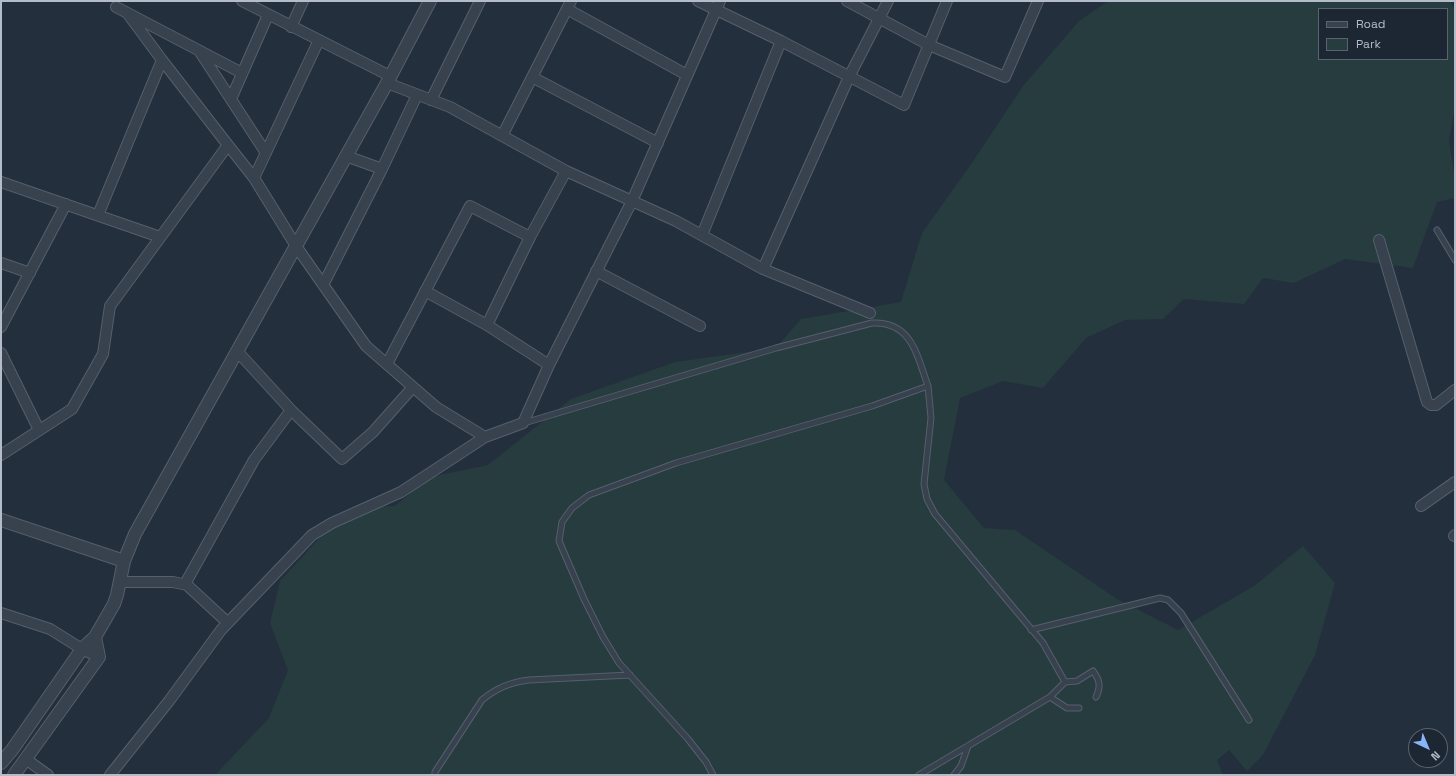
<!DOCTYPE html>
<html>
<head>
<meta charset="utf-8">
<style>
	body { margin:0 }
	#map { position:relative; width:1456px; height:776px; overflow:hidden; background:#242f3e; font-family:"Space Grotesk",sans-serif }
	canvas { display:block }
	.frame { position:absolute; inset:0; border:2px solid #b4bcc9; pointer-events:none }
	.legend { position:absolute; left:1318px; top:8px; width:130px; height:52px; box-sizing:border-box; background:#1d2633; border:1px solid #59626f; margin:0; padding:5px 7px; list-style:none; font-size:12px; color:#b4bcc9 }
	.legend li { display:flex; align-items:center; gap:8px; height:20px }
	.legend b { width:20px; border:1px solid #59626f }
	.north { position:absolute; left:1408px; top:728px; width:40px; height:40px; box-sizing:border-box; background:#1d2633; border:1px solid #59626f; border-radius:50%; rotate:136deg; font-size:11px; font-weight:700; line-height:16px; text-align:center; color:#b4bcc9 }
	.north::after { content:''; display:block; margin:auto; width:14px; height:18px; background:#8ab4f8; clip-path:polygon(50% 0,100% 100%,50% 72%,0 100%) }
</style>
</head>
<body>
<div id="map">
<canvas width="1456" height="776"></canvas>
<div class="frame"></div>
<ul class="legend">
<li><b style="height:5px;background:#38414e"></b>Road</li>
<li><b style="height:11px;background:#263c3f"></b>Park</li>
</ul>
<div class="north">N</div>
</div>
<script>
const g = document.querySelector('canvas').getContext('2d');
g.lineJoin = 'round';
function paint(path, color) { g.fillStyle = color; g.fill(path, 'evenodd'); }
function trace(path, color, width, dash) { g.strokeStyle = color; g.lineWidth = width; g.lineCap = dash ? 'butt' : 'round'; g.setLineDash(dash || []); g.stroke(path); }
paint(new Path2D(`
	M 1108,1 L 1450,1 L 1455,12 L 1455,106 L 1449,141 L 1455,179 L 1455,198 L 1437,202 L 1413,268 L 1345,259 L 1294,283 L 1263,278 L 1244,304 L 1184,299 L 1163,319 L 1125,320 L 1086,338 L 1043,388 L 1003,381 L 960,398 L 944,480 L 984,528 L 1015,530 L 1117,599 L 1178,630 L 1254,586 L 1303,546 L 1335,583 L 1315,655 L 1263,755 L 1247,771 L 1229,750 L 1217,760 L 1223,775 L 215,775 L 269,718 L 288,670 L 270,623 L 280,581 L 326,531 L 366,508 L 395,506 L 430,477 L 488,465 L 571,399 L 675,362 L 776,348 L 801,319 L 901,302 L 922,233 L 974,160 L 1023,86 L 1079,21 ZM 1319,9 L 1447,9 L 1447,59 L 1319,59 Z`), '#263c3f');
const service = new Path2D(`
	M 1437,230 L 1455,260
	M 524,423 L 776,348 L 872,323 C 912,321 917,356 928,386 L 872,406 L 676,463 L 589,495 L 572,508 L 562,522 L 559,541 L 584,599 L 603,637 L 619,663 L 688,739 L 706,762 L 713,775
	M 1031,630 L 1160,598 L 1168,600 L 1181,613 L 1249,720
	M 1065,682 L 1077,681 L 1093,671 C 1100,680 1101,687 1096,697
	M 1050,697 L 1067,708 L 1079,708
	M 435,775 L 435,772 L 482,700 C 496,688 511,682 529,680 L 630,675
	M 919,775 L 1050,697 L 1065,682 L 1043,643 L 935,514 L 927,499 L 924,484 L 931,418 L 928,386
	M 954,775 L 961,766 L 968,746`);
const minor = new Path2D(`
	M 242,1 L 390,76
	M 698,1 L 781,41 L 904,105 L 947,1
	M 847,1 L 929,45 L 1005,77 L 1038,1
	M 116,7 L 242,73
	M 567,9 L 687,75
	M 128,14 L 162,60 L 228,145
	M 291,27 L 303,1
	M 200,52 L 266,153
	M 532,77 L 658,143
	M 387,83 L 450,107 L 566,171 L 676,221 L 763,269 L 870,313
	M 231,99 L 268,15
	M 431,100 L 480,1
	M 502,136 L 571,1
	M 346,156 L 382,169
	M 254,178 L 319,40
	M 1,182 L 160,237
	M 98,215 L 162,60
	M 702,235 L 781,41
	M 1379,240 L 1427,402 L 1431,405 L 1436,405 L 1455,390
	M 1,263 L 30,273
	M 763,269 L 849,77 L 888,1
	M 596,271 L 700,326
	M 323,285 L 382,169 L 417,95
	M 425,291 L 487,325 L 549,365 L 632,201 L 720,1
	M 487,325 L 530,237
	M 1,327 L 66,204
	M 237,351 L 291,410 L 342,459 L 373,432 L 413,387
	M 1,353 L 39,430
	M 387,364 L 470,206 L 530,237 L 566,171
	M 1,455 L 72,409 L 103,354 L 110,306 L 228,145 L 254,178 L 296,246 L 366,346 L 436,407 L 485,437 L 523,423 L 549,365
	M 1421,506 L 1455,482
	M 1454,536 L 1455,535
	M 120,582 L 173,582 L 187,585 L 227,622
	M 185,584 L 254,460 L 291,410
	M 1,613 L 50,629 L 82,649 L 99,657
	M 27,760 L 48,775
	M 110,775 L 169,701 L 221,630 L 312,535 L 332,523 L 401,492 L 485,437`);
const tertiary = new Path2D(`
	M 1,520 L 124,561
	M 1,763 L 12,750 L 82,649 L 95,637 L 114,604 L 117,595 L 124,561 L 135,534 L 387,83 L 430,1
	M 14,775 L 99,657 L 95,637`);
trace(service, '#565f6c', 7);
trace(minor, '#565f6c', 12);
trace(tertiary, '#565f6c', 14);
trace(service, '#38414e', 5);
trace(minor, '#38414e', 10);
trace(tertiary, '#38414e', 12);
</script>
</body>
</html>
